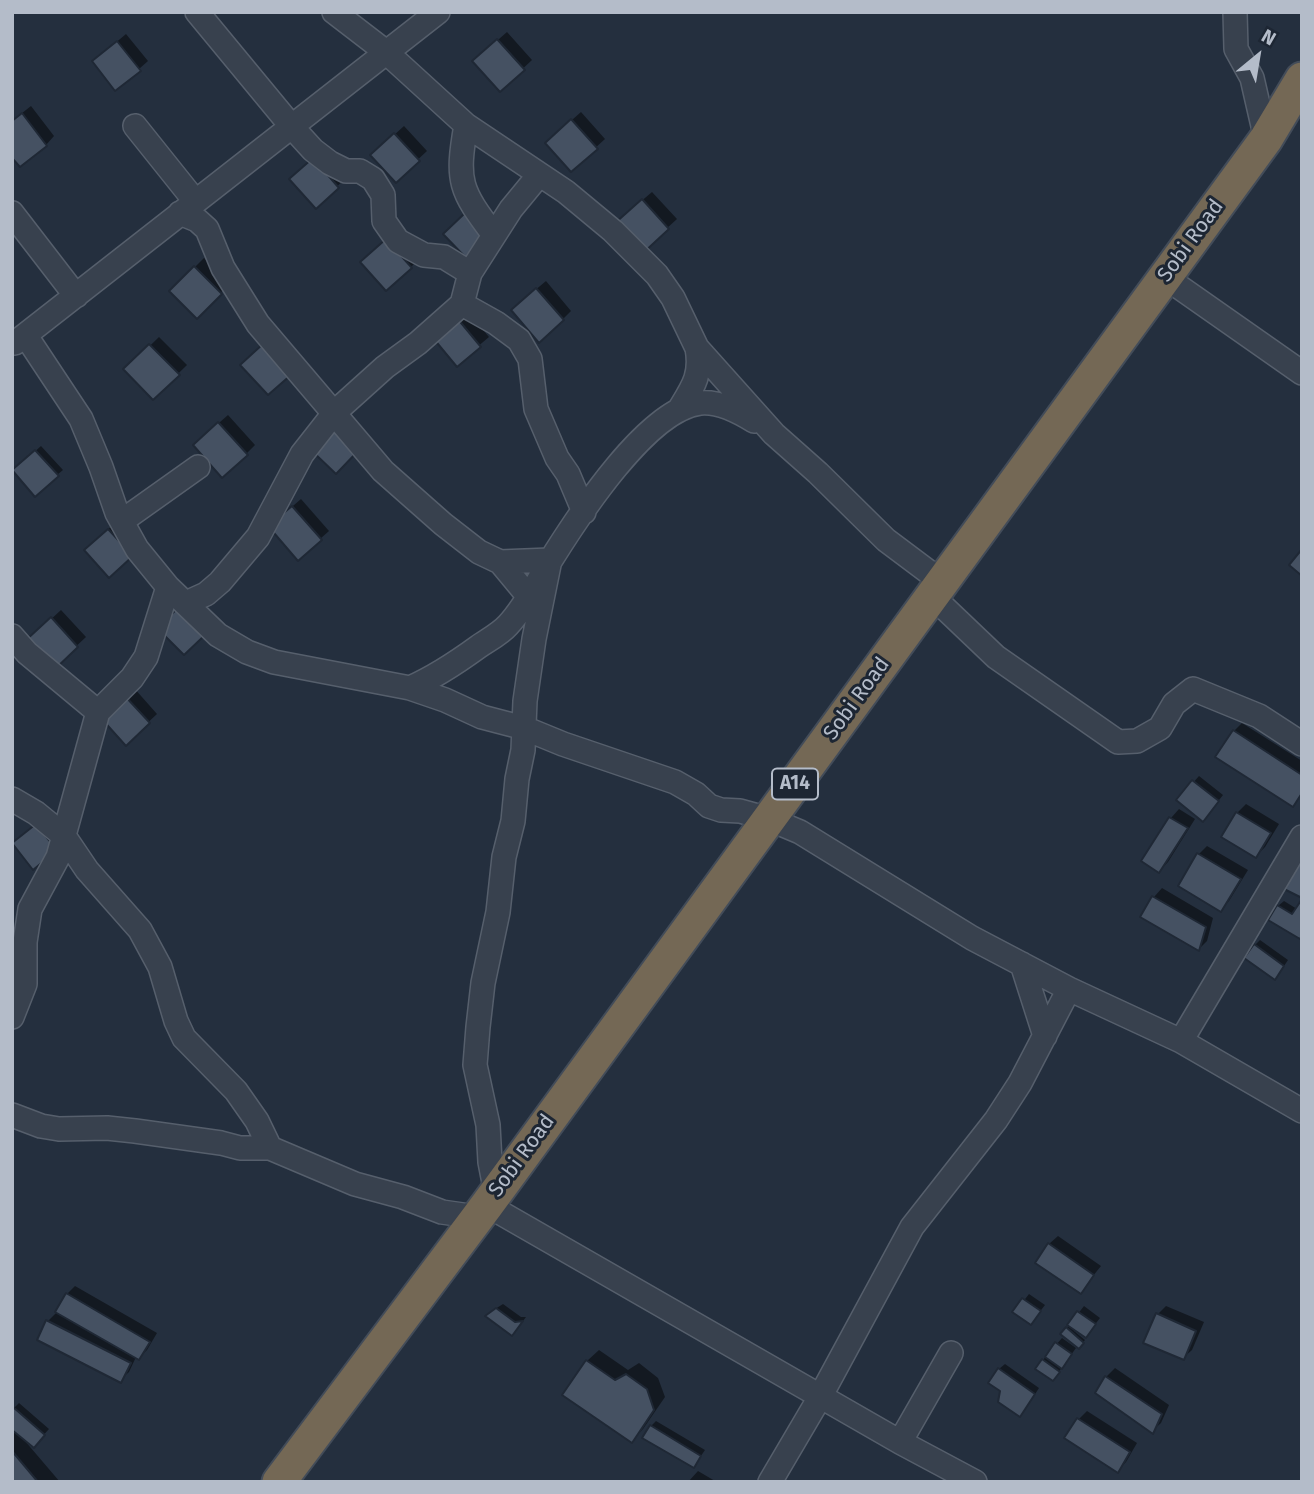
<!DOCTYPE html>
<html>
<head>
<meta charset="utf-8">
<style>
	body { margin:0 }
	#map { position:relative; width:1314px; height:1494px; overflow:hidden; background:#242f3e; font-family:"Fira Sans",sans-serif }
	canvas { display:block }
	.frame { position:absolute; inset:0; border:14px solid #b4bcc9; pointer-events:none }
	.north { position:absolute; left:1223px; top:21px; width:70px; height:70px; -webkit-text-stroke:5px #1d2633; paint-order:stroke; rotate:30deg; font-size:19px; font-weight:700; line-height:28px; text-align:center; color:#b4bcc9 }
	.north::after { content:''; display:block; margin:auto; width:24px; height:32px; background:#b4bcc9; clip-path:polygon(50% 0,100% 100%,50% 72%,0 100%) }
</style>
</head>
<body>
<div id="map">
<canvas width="1314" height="1494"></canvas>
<div class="frame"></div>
<div class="north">N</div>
</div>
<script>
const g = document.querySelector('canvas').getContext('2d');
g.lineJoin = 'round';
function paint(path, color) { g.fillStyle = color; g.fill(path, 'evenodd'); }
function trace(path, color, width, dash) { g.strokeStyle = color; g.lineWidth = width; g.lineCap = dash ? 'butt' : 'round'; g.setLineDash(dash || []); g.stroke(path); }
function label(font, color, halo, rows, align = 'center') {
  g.font = font + ' "Fira Sans",sans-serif'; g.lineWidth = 6; g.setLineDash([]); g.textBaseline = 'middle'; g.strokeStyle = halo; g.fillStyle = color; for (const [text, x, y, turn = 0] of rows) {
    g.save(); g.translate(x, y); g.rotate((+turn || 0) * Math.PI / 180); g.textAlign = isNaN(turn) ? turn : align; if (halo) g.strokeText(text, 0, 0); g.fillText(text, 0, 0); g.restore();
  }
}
paint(new Path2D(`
	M 507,32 L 532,60 L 500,90 L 483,53 Z
	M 126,34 L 148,61 L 139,69 L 94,61 Z
	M 31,106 L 54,136 L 46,145 L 12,121 Z
	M 581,112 L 605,139 L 571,170 L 555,135 Z
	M 404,126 L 427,151 L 396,180 L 381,147 Z
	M 323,151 L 346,178 L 316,206 Z
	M 652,192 L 677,219 L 642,251 L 625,215 Z
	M 396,232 L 419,259 L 411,267 L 371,253 Z
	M 204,258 L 229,284 L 197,317 L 171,291 Z
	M 546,281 L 571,311 L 563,319 L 521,302 Z
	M 467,311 L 489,337 L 457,364 L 435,338 Z
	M 159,337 L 187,365 L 153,398 L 126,369 Z
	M 228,415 L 255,445 L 246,454 L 203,437 Z
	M 41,446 L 63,470 L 57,475 L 20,465 Z
	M 301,499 L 329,531 L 320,539 L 279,518 Z
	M 117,521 L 140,546 L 95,542 Z
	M 61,610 L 86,637 L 53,668 L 36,633 Z
	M 134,688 L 157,714 L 126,743 L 102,717 Z
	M 1242,723 L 1302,761 L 1302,795 L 1292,805 L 1234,731 Z
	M 1199,776 L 1223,795 L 1208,814 L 1178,800 Z
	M 1246,804 L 1279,824 L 1265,847 L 1256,856 L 1237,813 Z
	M 1179,809 L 1195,819 L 1168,862 L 1159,871 L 1143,861 L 1171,818 Z
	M 1207,846 L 1248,870 L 1229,901 L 1221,910 L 1199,854 Z
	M 1162,888 L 1213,918 L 1207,941 L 1199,949 L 1142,917 L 1154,897 Z
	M 1284,901 L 1297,909 L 1302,935 L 1278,906 Z
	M 1260,940 L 1288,960 L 1280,972 L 1255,945 Z
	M 1058,1236 L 1101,1266 L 1080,1292 L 1049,1244 Z
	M 75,1286 L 157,1333 L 147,1350 L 139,1358 L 136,1357 L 129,1372 L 120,1380 L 48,1321 L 58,1311 L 67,1294 Z
	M 1029,1294 L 1045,1305 L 1031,1323 L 1015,1312 Z
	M 503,1304 L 521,1317 L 526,1317 L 517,1329 L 492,1311 Z
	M 1084,1306 L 1100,1318 L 1086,1336 L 1076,1329 L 1074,1331 L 1085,1340 L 1079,1347 L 1063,1333 Z
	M 1166,1306 L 1204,1322 L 1192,1350 L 1183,1358 L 1158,1314 Z
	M 1062,1338 L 1076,1348 L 1055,1377 L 1043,1360 Z
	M 599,1350 L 628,1370 L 639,1363 L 658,1378 L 665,1397 L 643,1429 L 631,1441 L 587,1361 Z
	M 1005,1364 L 1039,1388 L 1025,1410 L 1002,1391 L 999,1369 Z
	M 1115,1368 L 1169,1405 L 1161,1423 L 1152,1431 L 1097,1392 L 1106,1377 Z
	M 19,1403 L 49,1429 L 39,1440 L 25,1441 L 60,1482 L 12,1482 L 12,1410 Z
	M 1087,1411 L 1137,1443 L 1126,1462 L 1117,1471 L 1079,1419 Z
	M 656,1421 L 705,1450 L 694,1466 L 651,1426 Z
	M 698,1471 L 715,1481 L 714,1482 L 688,1482 Z`), '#0007');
const building = new Path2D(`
	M 497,39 L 525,70 L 500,92 L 472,61 Z
	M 117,41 L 141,71 L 115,91 L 92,61 Z
	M 22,113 L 47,146 L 20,167 L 12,158 L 12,121 Z
	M 571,119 L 598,149 L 571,172 L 545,143 Z
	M 394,133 L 420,161 L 396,183 L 370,155 Z
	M 313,158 L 339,188 L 316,209 L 289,179 Z
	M 642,199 L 669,229 L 642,254 L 614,224 Z
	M 465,213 L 491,240 L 469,261 L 443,234 Z
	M 386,239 L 412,268 L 386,291 L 360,262 Z
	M 194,266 L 222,294 L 197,319 L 169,291 Z
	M 536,288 L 564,320 L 539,343 L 511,310 Z
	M 457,318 L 481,347 L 457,367 L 433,338 Z
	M 264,343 L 292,374 L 268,395 L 240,365 Z
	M 149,344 L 180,375 L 153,400 L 123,369 Z
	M 218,422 L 248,455 L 222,478 L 193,445 Z
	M 334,426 L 359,450 L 336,474 L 311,450 Z
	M 35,450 L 59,476 L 35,497 L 12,470 Z
	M 292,506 L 322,540 L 298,561 L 268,526 Z
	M 108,529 L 133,556 L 109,578 L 84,550 Z
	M 1302,549 L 1302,576 L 1289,565 Z
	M 179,607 L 205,635 L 184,655 L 157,628 Z
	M 51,617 L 78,647 L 53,671 L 25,641 Z
	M 124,695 L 150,723 L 126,746 L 100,717 Z
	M 1233,730 L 1302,775 L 1302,793 L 1293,807 L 1215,757 Z
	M 1192,780 L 1219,801 L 1203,822 L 1176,800 Z
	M 1236,812 L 1271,833 L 1256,858 L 1221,837 Z
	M 1169,817 L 1188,828 L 1159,873 L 1141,861 Z
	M 36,824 L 57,850 L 33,870 L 12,843 Z
	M 1197,853 L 1241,879 L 1221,912 L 1178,886 Z
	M 1302,853 L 1302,898 L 1284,889 Z
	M 1152,896 L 1206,927 L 1199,951 L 1140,917 Z
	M 1302,899 L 1302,936 L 1300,939 L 1268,920 L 1277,905 L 1292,914 Z
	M 1254,944 L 1284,966 L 1275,980 L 1244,958 Z
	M 1048,1243 L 1094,1275 L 1081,1294 L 1035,1263 Z
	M 66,1293 L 150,1342 L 139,1360 L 55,1312 Z
	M 1022,1298 L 1041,1311 L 1031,1325 L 1012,1312 Z
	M 496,1308 L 515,1322 L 523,1321 L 512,1336 L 485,1316 Z
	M 1077,1311 L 1096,1324 L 1086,1338 L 1067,1325 Z
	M 1156,1313 L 1196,1331 L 1184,1360 L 1143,1343 Z
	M 46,1320 L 131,1363 L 121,1383 L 37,1340 Z
	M 1066,1327 L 1084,1343 L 1079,1349 L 1060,1334 Z
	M 1055,1342 L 1072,1354 L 1062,1369 L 1045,1357 Z
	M 1042,1359 L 1060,1372 L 1053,1381 L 1035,1369 Z
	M 586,1360 L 615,1380 L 626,1374 L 647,1389 L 654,1410 L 632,1443 L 562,1395 Z
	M 998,1368 L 1035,1394 L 1020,1417 L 998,1402 L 1000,1391 L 988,1383 Z
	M 1105,1376 L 1162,1414 L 1153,1434 L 1095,1393 Z
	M 13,1407 L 45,1435 L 34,1448 L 12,1430 Z
	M 1077,1418 L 1130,1452 L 1118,1473 L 1064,1438 Z
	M 650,1425 L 701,1456 L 694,1468 L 642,1438 Z
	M 12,1451 L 38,1482 L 12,1482 Z`);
paint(building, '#455162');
trace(building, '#1f2835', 2);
const minor = new Path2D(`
	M 197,12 L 292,127 L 313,150 L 330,163 L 346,171 L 360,171 L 373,179 L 383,195 L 384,221 L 398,241 L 424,255 L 444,257 L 470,273
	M 334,12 L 386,52 L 466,125 L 566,192 L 613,231 L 657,275 L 673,298 L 697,348 L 774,434 L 818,473 L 886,540 L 942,582
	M 1235,12 L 1236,49 L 1252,78 L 1266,139
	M 466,125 C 456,182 460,190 494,235
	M 135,126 L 195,201
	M 12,213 L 76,296
	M 180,213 L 197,220 L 207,229 L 223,268 L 258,324 L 383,471 L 443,524 L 479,552 L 500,562 L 529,597
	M 1165,277 L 1302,373
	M 462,304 L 496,323 L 519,340 L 530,359 L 536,409 L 557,458 L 568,474 L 584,512
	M 26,336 L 81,419 L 101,467 L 117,513 L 137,549 L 168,587 L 218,635 L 247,652 L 274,662 L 410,688 L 445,700 L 482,717 L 524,728 L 563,744 L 675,782 L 696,794 L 709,806 L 721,810 L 740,811 L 769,819 L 800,832 L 972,938 L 1069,989 L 1181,1041 L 1302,1111
	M 15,343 L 438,12
	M 679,410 C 693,387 702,375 697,348
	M 122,521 L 198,467
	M 932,596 L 996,657 L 1118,742 L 1137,741 L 1160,728 L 1174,704 L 1193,689 L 1259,716 L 1302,744
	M 186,603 L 206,594 L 220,582 L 258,537 L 302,454 L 335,412 L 385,367 L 418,343 L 462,304 L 470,273 L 511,209 L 539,175
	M 12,636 L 27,653 L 98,712
	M 410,688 C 435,677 456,663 478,647 C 488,640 500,634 508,625 C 526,606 538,580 552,558 C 579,515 647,410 700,403 C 719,401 738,411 754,421
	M 12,799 L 36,813 L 64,836 L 87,870 L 140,930 L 160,967 L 176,1021 L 184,1038 L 236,1091 L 257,1121 L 270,1148
	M 1022,964 L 1045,1036
	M 12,1017 L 25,984 L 25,942 L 30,909 L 58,857 L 98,712 L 132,678 L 146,657 L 168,587
	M 1181,1041 L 1302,837
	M 12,1115 L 41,1126 L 59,1129 L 107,1128 L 135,1131 L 221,1143 L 240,1148 L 270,1148 L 355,1184 L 403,1197 L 442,1212 L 477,1217
	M 496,1193 L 490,1162 L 488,1125 L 475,1065 L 478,1027 L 483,983 L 498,912 L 504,857 L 513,821 L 517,779 L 523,750 L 525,701 L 534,639 L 550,560 L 500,562
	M 487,1205 L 900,1442 L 975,1482
	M 900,1442 L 951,1353
	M 770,1482 L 820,1397 L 912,1227 L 996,1120 L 1020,1083 L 1069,989`);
const highway = new Path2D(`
	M 279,1482 L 487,1205 L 1266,139 L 1302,79`);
trace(minor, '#565f6c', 26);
trace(highway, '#434c59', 37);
trace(minor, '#38414e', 23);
trace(highway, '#746855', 33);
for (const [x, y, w] of [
	[795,784,46]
]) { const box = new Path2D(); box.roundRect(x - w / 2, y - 15.5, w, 31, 5); g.fillStyle = '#1d2633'; g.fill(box); trace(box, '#b4bcc9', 2); }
label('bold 19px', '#b4bcc9', null, [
	["A14",795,784]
]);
label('21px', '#b4bcc9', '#1d2633', [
	["Sobi Road",1191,241,-54],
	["Sobi Road",857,699,-54],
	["Sobi Road",522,1156,-54]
]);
</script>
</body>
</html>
